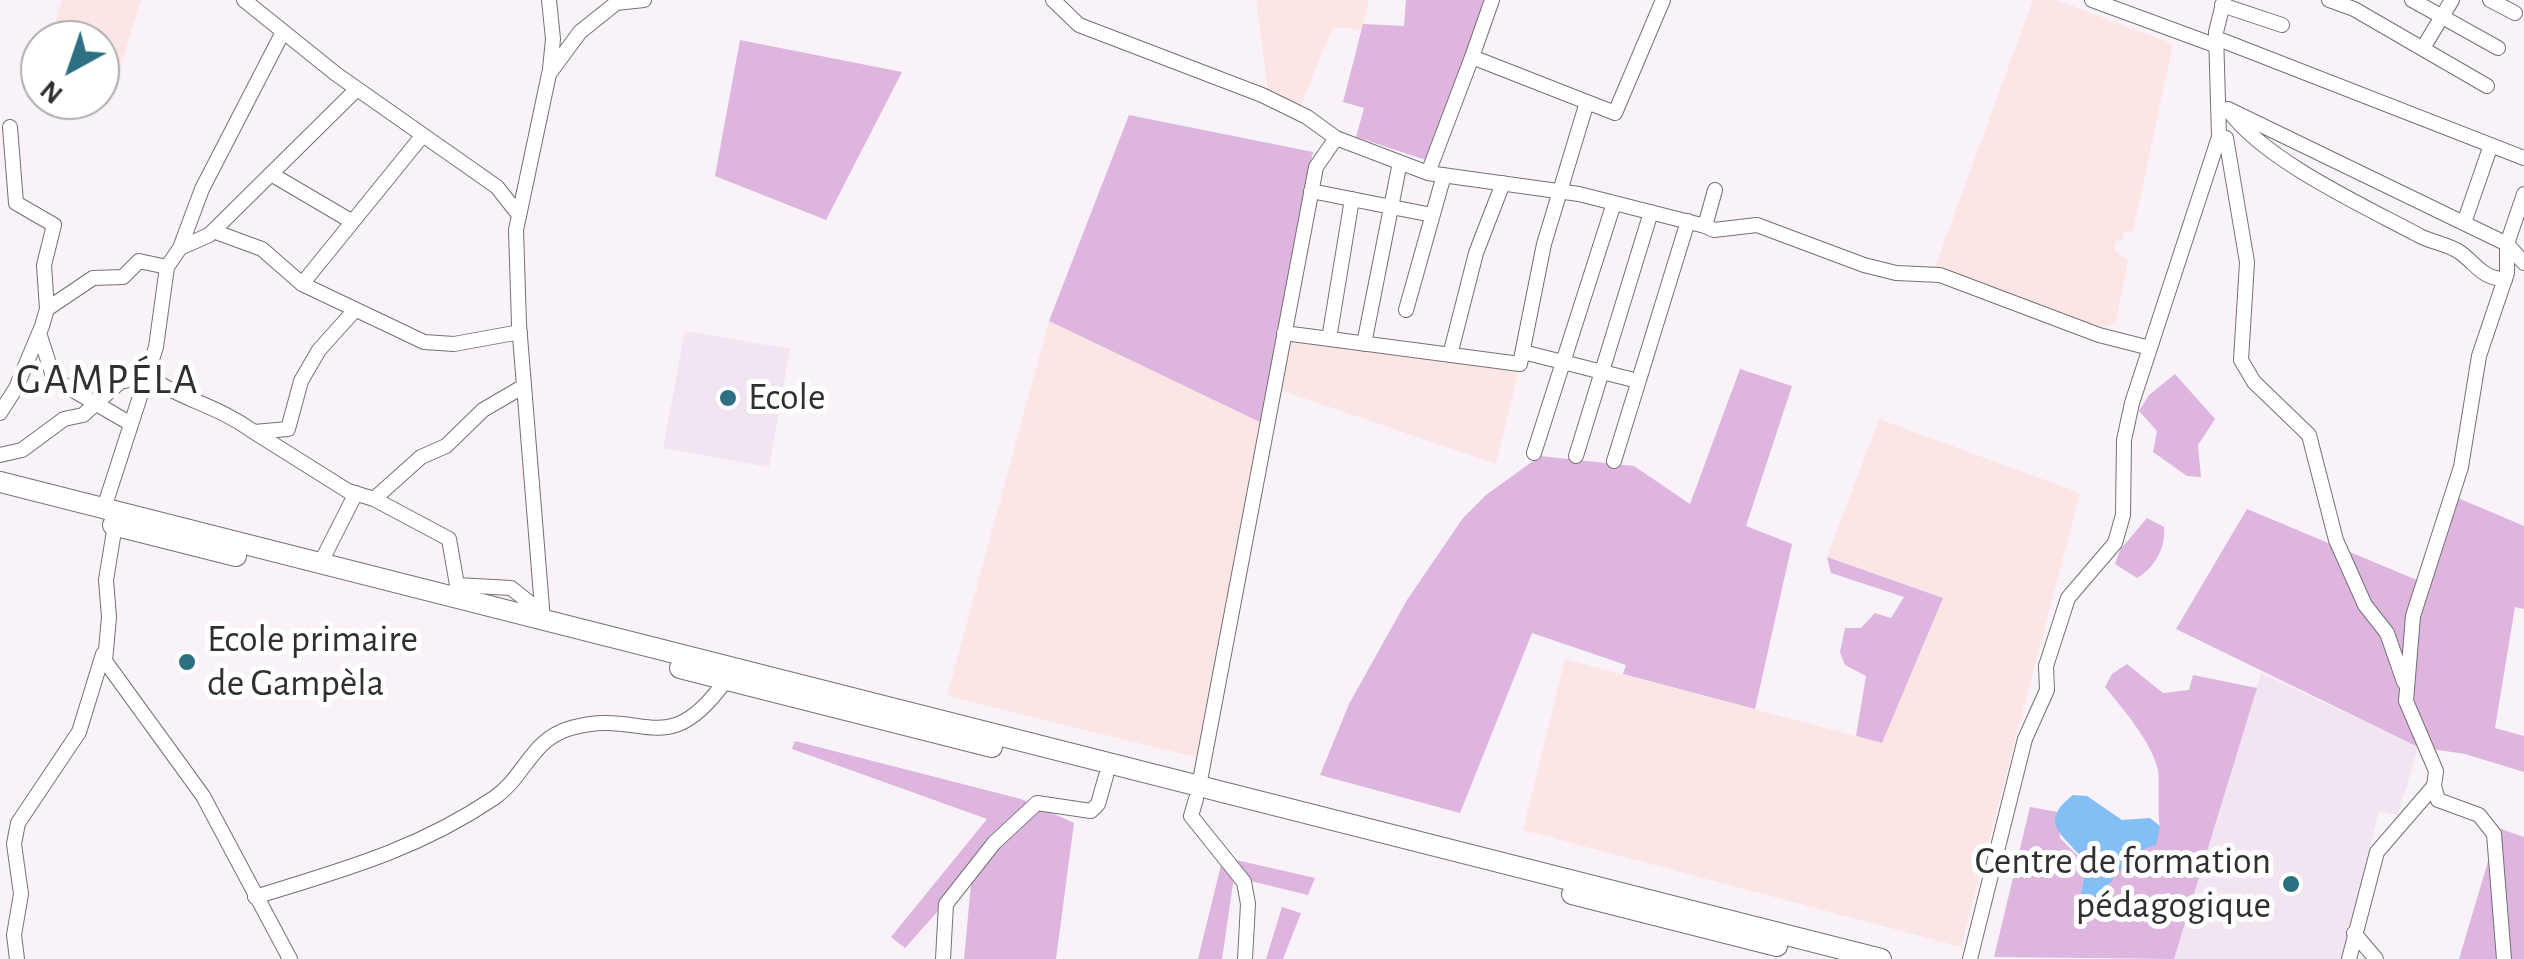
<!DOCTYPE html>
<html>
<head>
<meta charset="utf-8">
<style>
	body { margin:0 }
	#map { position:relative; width:2524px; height:959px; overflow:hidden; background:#f9f3f9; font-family:"Alegreya Sans",sans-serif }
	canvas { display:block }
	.north { position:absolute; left:20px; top:20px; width:100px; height:100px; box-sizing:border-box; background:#fff; border:2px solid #adacad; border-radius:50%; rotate:220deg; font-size:28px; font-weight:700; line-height:40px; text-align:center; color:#312f31 }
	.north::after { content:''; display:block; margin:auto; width:35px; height:45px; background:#2d7081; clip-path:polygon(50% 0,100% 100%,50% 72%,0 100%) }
</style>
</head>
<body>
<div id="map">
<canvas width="2524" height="959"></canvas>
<div class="north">N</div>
</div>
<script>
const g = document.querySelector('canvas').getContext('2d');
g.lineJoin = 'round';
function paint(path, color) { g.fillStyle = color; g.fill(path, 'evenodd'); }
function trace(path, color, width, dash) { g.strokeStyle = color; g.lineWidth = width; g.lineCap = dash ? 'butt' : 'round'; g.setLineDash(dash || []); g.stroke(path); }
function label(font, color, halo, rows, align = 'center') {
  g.font = font + ' "Alegreya Sans",sans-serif'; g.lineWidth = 10; g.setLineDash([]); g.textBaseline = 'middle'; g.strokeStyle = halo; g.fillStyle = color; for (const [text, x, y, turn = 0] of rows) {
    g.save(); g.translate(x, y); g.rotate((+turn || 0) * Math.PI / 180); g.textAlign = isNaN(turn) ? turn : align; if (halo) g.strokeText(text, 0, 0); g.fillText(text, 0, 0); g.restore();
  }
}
paint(new Path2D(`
	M 685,331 L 790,349 L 769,467 L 663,448 Z
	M 2261,673 L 2418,747 L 2398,815 L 2379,811 L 2343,959 L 2174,959 Z`), '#f0e5f1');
paint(new Path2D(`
	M 62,0 L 141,0 L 109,105 L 93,100 L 100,100 L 100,40 L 50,40 Z
	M 1256,0 L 1369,0 L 1362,30 L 1333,27 L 1301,105 L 1268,91 Z
	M 2033,0 L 2056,0 L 2173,44 L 2133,231 L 2124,232 L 2123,240 L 2116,241 L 2114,250 L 2128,260 L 2116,322 L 2098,329 L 1935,267 Z
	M 1049,321 L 1264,424 L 1199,758 L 947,696 Z
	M 1288,337 L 1519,369 L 1496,464 L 1277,389 Z
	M 1879,419 L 2080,493 L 1961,947 L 1523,830 L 1565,659 L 1882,743 L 1943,598 L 1827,557 Z`), '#fbe6e5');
paint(new Path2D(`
	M 1406,0 L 1486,0 L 1426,160 L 1356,137 L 1364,108 L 1343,102 L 1363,24 L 1404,26 Z
	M 740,40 L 902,72 L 826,220 L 715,176 Z
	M 1129,115 L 1313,152 L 1264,424 L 1049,321 Z
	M 1740,369 L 1792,386 L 1746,526 L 1792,544 L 1755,709 L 1623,674 L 1626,665 L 1532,633 L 1460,813 L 1320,775 L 1349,704 L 1407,600 L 1463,518 L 1486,495 L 1540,456 L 1634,466 L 1690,504 Z
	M 2175,374 L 2215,419 L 2198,445 L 2201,477 L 2187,476 L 2153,452 L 2157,431 L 2139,411 L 2149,395 Z
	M 2451,495 L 2524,526 L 2524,609 L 2515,607 L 2495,728 L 2524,736 L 2524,772 L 2465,754 L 2418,747 L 2176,629 L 2247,509 L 2424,583 Z
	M 2147,518 L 2164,527 C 2166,547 2155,568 2137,578 L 2115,564 L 2120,550 Z
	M 1827,557 L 1943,598 L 1882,743 L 1856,736 L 1866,676 L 1845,665 L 1840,652 L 1845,628 L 1861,628 L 1875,613 L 1891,618 L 1904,597 L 1831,573 Z
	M 2127,664 L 2163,693 L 2189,690 L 2193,675 L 2257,688 L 2174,959 L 1994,957 L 2030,807 L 2058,812 L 2060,838 L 2086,864 L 2081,892 L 2102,893 L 2110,875 L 2160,826 C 2157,808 2160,782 2158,770 C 2151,741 2123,709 2105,687 L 2112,674 Z
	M 795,741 L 1021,799 L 1074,823 L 1056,959 L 964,959 L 972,873 L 905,948 L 891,937 L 987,819 L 792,749 Z
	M 2498,828 L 2524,837 L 2524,959 L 2459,959 Z
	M 1223,857 L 1315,878 L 1308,895 L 1234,877 L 1222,959 L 1198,959 Z
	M 1282,907 L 1301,913 L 1283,959 L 1266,959 Z`), '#ddb5df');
paint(new Path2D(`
	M 2073,795 L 2087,796 L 2122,820 L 2150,818 L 2160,826 L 2156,845 C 2123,853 2116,885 2091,900 L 2081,893 L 2086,864 C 2069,837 2034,825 2073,795 Z`), '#83bff4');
const minor = new Path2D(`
	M 244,0 L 336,74 L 497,187 L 519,215
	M 549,0 L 553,39 L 550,69
	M 1053,0 L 1079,25 L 1262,95 L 1307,117 L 1336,138 L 1428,173 L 1579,194 L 1705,226 L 1715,190
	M 2092,0 L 2217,46
	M 2329,0 L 2354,9 L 2487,86
	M 2412,0 L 2498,48
	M 2490,0 L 2515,13
	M 616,3 L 644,0
	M 2222,5 L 2282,25
	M 2216,38 L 2524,158
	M 2423,48 L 2452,0
	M 1472,57 L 1492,0
	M 2228,109 L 2507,244 L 2524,263
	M 2229,111 C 2266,161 2362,205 2418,235 C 2430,242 2449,244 2461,253 C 2479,267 2480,276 2505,280
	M 2226,138 L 2247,262 L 2241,360 L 2254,382 L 2309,435 L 2336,540 L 2365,605 L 2387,633 L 2404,682
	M 1428,173 L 1472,57 L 1615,113 L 1663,0
	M 271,174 L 351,221
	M 1311,191 L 1432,215
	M 2464,223 L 2491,145
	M 1705,226 L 1714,230 L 1757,225 L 1864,265 L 1896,273 L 1940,275 L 2099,335 L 2150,348
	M 213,231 L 262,249 L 302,284 L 424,342 L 454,344 L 520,332
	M 180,248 L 202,189 L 283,32
	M 302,284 L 423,135
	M 47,309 L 93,278 L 123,277 L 139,261 L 167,267
	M 1406,310 L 1444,175
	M 39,333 L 54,379 L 131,424
	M 1284,333 L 1520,364 L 1544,244 L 1587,102
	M 1329,339 L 1352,199
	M 1364,344 L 1400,162
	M 1523,352 L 1638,381
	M 1450,355 L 1476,253 L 1503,183
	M 0,413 L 16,388 L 42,326 L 47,309 L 44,265 L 54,225 L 16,203 L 10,127
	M 254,432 L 348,491 L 374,499 L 449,539 L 457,585 L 511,588 L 540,611
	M 1534,453 L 1614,203
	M 0,455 L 22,450 L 64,419 L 83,415 L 120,382 L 147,376 C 184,401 215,404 254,432 L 288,429 L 301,381 L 319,350 L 355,310
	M 1576,456 L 1651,212
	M 1614,461 L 1688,221
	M 374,499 L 421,457 L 446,446 L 483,410 L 524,386
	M 104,508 L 156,347 L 167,267 L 180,248 L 209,235 L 357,89
	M 115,525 L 106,580 L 109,617 L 105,661 L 203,796 L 290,959
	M 320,564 L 356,493
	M 543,620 L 519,324 L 516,230 L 549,74 L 580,32 L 620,0
	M 1199,786 L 1316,167 L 1336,138
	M 2434,786 L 2438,800 L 2479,815 L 2494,834 L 2504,959
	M 1196,799 L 1191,816 L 1244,882 L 1248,904 L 1245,959
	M 255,897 C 342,870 417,850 494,798 C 525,777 531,739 571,728 C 644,707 666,764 726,680
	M 2354,933 L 2376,959
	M 17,959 L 14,935 L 21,894 L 14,844 L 18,823 L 79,732 L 103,654
	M 943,959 L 946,904 L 994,843 L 1037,803 L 1091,811 L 1098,804 L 1106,776
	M 1970,959 L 2025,739 L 2047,690 L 2046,666 L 2068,598 L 2115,543 L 2123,515 L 2124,440 L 2132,403 L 2219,137 L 2216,32 L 2224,0
	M 2349,959 L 2377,852 L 2434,786 L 2436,771 L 2406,701 L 2413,616 L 2461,467 L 2479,356 L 2507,273 L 2507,244 L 2524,194`);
const highway = new Path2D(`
	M 0,482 L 1881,959
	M 113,525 L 236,556
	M 680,668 L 992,747
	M 1572,894 L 1777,946`);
trace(minor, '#757076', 16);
trace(highway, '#757076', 22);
trace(minor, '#fff', 14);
trace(highway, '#fff', 20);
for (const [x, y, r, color] of [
	[728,398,10,"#2d7081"],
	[187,662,10,"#2d7081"],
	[2291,884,10,"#2d7081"]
]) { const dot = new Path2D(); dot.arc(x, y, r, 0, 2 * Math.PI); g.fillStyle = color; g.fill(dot); trace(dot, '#fff', 4); }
label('38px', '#312f31', '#fff', [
	["Ecole",748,398],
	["Ecole primaire",207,640],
	["de Gampèla",207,684],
	["Centre de formation",2271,862,"right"],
	["pédagogique",2271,906,"right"]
], 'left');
g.letterSpacing = '2.5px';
label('42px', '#312f31', '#fff', [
	["GAMPÉLA",108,380]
]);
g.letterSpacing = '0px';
</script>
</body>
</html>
